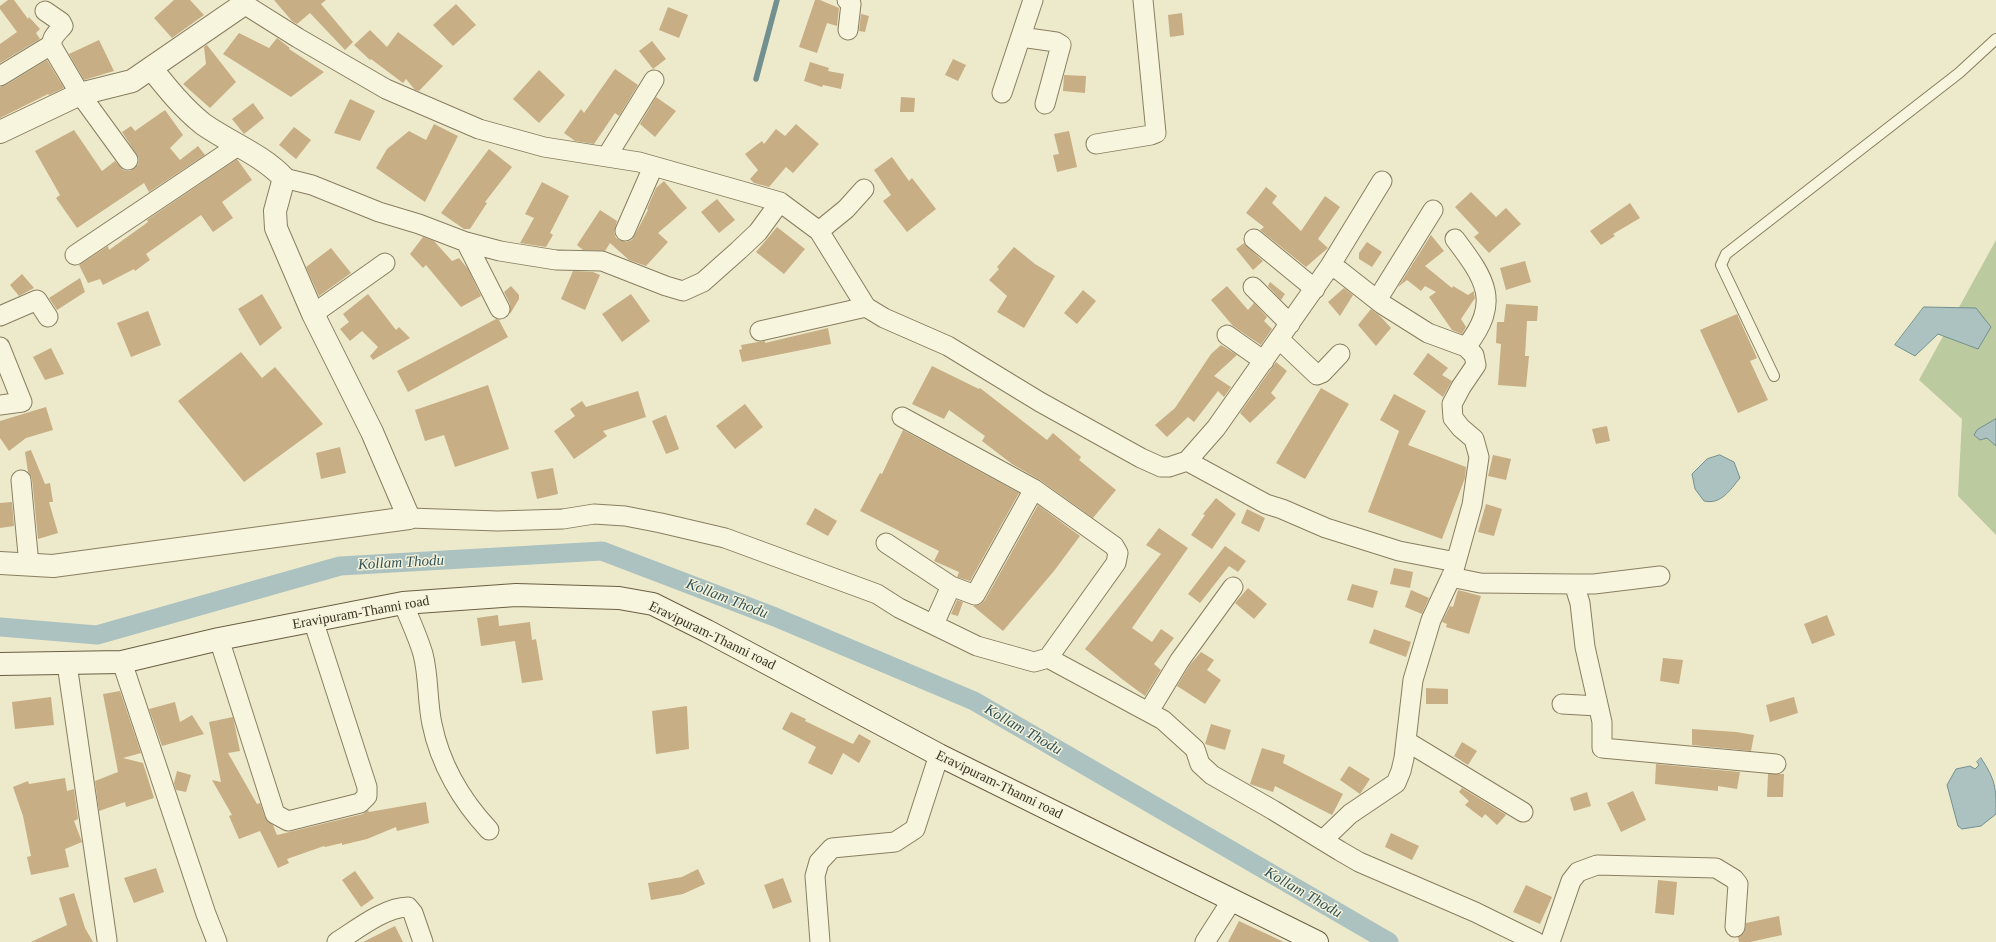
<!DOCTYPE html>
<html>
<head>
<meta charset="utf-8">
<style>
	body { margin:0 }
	canvas { display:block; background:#ede9cb }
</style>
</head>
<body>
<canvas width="1996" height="942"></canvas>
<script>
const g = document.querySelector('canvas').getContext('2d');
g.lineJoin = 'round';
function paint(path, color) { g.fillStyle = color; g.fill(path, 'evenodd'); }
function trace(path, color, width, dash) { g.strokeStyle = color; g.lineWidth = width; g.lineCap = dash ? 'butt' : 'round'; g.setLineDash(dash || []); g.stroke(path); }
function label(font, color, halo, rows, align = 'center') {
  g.font = font + ' "Times New Roman",serif'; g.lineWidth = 3; g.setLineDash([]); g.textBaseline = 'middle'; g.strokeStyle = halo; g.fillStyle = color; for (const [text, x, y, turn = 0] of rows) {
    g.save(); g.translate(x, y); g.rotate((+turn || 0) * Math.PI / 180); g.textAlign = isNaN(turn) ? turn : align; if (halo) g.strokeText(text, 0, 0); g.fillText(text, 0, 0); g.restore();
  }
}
paint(new Path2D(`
	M 1996,240 L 1996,535 L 1958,496 L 1962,419 L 1919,380 Z`), '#bcca9f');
const water = new Path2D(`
	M 1924,307 L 1976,308 L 1991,327 L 1978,349 L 1938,334 L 1915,356 L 1895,345 Z
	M 1996,419 L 1996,446 L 1987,438 L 1980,440 L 1974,435 L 1977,430 Z
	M 1720,455 L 1734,462 L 1740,478 C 1730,490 1721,505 1704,501 L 1695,489 L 1692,474 L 1707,459 Z
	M 1981,758 C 1996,781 1996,787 1996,814 L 1981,826 L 1962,829 L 1958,826 L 1947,785 L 1956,769 L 1970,766 L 1975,769 L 1979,765 L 1977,762 Z`);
paint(water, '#abc2c0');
trace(water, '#72908f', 1);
trace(new Path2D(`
	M 756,79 L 777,0`), '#72908f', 5.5);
trace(new Path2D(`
	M 0,627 L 97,635 L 340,566 L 602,551 L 775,617 L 974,701 L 1389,942`), '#abc2c0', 19);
paint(new Path2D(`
	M 8,0 L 14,0 L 28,19 L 29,17 L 40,29 L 36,33 L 40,39 L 0,63 L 0,44 L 17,32 L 0,9 L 0,6 Z
	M 174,0 L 190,0 L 204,15 L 172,38 L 154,18 Z
	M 274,0 L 326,0 L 321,4 L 353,42 L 345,50 L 310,13 L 297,24 L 292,21 Z
	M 815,0 L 820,0 L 839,8 L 837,26 L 827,23 L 817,53 L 799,47 Z
	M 456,4 L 476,25 L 453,46 L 433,25 Z
	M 668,7 L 688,15 L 679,38 L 659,30 Z
	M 1182,13 L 1184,35 L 1170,37 L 1168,15 Z
	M 861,14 L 869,16 L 865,32 L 859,31 Z
	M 370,30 L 387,47 L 398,32 L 443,66 L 419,91 L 415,90 L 406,79 L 403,83 L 371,59 L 370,60 L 354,45 Z
	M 239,33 L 269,48 L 277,38 L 290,48 L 289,49 L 324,72 L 291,97 L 223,54 Z
	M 99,40 L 114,71 L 84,80 L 69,54 Z
	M 652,41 L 666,59 L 653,69 L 639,51 Z
	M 207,45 L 236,82 L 210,108 L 183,84 L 206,64 L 204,47 Z
	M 953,59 L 966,65 L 958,81 L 945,75 Z
	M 47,60 L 64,88 L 49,95 L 48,94 L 0,118 L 0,87 L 6,85 Z
	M 810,62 L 829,68 L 828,71 L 844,74 L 841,89 L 823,85 L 822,87 L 804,81 Z
	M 615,69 L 638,85 L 619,116 L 615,113 L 594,144 L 575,141 L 564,133 L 581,109 L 584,113 Z
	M 539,70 L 565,95 L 539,123 L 513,99 Z
	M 1064,75 L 1086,76 L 1085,93 L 1063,91 Z
	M 656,97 L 676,111 L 655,137 L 640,124 Z
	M 901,97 L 915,98 L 914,112 L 900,112 Z
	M 350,99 L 375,111 L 360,141 L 334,133 Z
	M 253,103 L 264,118 L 244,134 L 232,119 Z
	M 165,110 L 183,135 L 170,148 L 180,160 L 198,146 L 205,155 L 149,192 L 144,183 L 77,228 L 56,198 L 60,195 L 35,151 L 74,130 L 102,171 L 115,161 L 123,170 L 130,171 L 138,165 L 139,158 L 122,132 L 131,126 L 135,131 Z
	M 434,124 L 458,136 L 425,202 L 376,168 L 387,149 L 409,131 L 426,140 Z
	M 796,124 L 819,144 L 793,173 L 786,167 L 769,187 L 754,183 L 750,179 L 758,170 L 745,154 L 762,141 L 764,144 L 776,129 L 785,136 Z
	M 294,127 L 311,140 L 296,159 L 279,145 Z
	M 1069,131 L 1077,167 L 1057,172 L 1053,155 L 1059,154 L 1054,134 Z
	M 489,149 L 512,167 L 485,202 L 487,203 L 470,229 L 464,229 L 441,213 Z
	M 892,157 L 909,181 L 912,178 L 936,209 L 907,232 L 883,201 L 891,195 L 874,170 Z
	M 237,159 L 252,180 L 222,202 L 233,218 L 213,232 L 201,215 L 146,254 L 150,260 L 135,271 L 134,269 L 103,285 L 100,279 L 88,283 L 79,265 L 108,246 L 109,250 L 148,222 L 147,220 Z
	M 664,181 L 687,208 L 658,233 L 668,242 L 646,266 L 629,260 L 610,243 L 605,251 L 583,250 L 577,245 L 600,210 L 617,221 L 614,232 L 616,238 L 626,242 L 632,240 L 648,210 L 647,209 L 656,188 Z
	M 542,182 L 569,196 L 550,233 L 553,235 L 546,247 L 520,243 L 534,218 L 525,214 Z
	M 1266,187 L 1277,196 L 1272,203 L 1301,231 L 1325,196 L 1340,207 L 1318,239 L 1328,248 L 1306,267 L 1260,230 L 1264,227 L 1246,213 Z
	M 1471,192 L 1496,217 L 1506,208 L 1521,224 L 1489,253 L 1474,237 L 1479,233 L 1455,207 Z
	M 717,199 L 735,220 L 719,233 L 701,212 Z
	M 1630,203 L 1640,218 L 1613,234 L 1615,236 L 1601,245 L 1590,231 Z
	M 777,227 L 805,249 L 784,274 L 756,252 Z
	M 1431,235 L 1444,251 L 1425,266 L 1452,288 L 1453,286 L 1468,295 L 1474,291 L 1474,294 L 1475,298 L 1461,319 L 1466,327 L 1462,334 L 1452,330 L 1429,297 L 1436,292 L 1425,286 L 1421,291 L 1407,280 L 1398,287 Z
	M 423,237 L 434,241 L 452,261 L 459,258 L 468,269 L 481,296 L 461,307 L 426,265 L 423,268 L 410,254 Z
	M 1367,242 L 1382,252 L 1372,267 L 1359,259 L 1359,253 Z
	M 1244,243 L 1263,261 L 1253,270 L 1236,249 Z
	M 1014,247 L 1035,264 L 1055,276 L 1024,328 L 997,312 L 1007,296 L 989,280 L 999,269 L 997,267 Z
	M 331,248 L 351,273 L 319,296 L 306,267 Z
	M 1525,261 L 1531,282 L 1506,290 L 1500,268 Z
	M 573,271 L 593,272 L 600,275 L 585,310 L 561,299 Z
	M 22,274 L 34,288 L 19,296 L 10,285 Z
	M 80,278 L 85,292 L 57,310 L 49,298 Z
	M 1270,282 L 1285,294 L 1281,300 L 1268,286 Z
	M 511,286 L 519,295 L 519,299 L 510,314 L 510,304 L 504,292 Z
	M 1227,286 L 1248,310 L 1254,303 L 1267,317 L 1264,321 L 1272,329 L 1261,345 L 1233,326 L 1211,300 Z
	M 1344,288 L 1353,295 L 1340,316 L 1328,302 Z
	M 1083,290 L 1096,301 L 1077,324 L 1064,313 Z
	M 262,294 L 282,328 L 260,346 L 238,309 Z
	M 368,294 L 396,330 L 399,327 L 410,338 L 373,360 L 370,356 L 378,347 L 362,331 L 350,341 L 340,329 L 349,322 L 343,314 Z
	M 631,294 L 650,321 L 622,342 L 602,314 Z
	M 1506,304 L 1538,306 L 1537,321 L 1527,321 L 1525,356 L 1529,356 L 1526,387 L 1498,385 L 1501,344 L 1496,343 L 1497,322 L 1504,322 Z
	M 1371,309 L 1381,317 L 1391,328 L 1376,346 L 1358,325 Z
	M 148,311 L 161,345 L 131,357 L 117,323 Z
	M 1737,314 L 1757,358 L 1750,361 L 1768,400 L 1738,413 L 1700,330 Z
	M 496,319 L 499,320 L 508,337 L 408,392 L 397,371 Z
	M 828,328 L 831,344 L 742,362 L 739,350 L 742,349 L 741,345 L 758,342 L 765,341 L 765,343 Z
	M 1221,345 L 1237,355 L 1214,376 L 1231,387 L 1224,397 L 1218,391 L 1194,422 L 1188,417 L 1167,437 L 1155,425 L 1175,408 L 1211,354 Z
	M 51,348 L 64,374 L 45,380 L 33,357 Z
	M 241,352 L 262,378 L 275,367 L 323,424 L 244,482 L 178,401 Z
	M 1428,353 L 1448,368 L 1442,375 L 1452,381 L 1443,397 L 1413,374 Z
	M 1276,362 L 1287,371 L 1271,393 L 1276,398 L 1250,423 L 1240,413 Z
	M 932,366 L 979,389 L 980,388 L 1047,440 L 1053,433 L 1081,457 L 1079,460 L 1116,490 L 1093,518 L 1040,480 L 1012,464 L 982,441 L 985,436 L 949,410 L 944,419 L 912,404 Z
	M 488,385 L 509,449 L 455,467 L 444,435 L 425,441 L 415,410 Z
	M 1321,388 L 1349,404 L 1305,479 L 1276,463 Z
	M 638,391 L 646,417 L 603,431 L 607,436 L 574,459 L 554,431 L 575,416 L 570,409 L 582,401 L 586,407 Z
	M 1394,394 L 1426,411 L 1408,445 L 1466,467 L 1465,478 L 1442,539 L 1368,512 L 1399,431 L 1380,420 Z
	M 745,404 L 763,427 L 735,449 L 716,426 Z
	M 46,407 L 53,430 L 26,438 L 9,451 L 0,438 L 0,421 Z
	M 666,415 L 679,449 L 666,454 L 652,421 Z
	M 1607,426 L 1610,441 L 1596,444 L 1592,429 Z
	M 903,430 L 1019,493 L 970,581 L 957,577 L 959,572 L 934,561 L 939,551 L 860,511 L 880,473 L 882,474 Z
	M 340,447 L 346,473 L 321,479 L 316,453 Z
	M 31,450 L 45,484 L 50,483 L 53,502 L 49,502 L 58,533 L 38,539 L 32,479 L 28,472 L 25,452 Z
	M 1493,455 L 1511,459 L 1506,480 L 1488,476 Z
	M 553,468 L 558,494 L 537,499 L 531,472 Z
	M 1216,498 L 1236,514 L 1212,549 L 1191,535 L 1205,515 L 1203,514 Z
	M 12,502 L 14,526 L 0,528 L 0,503 Z
	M 1486,504 L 1502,509 L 1494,536 L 1478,532 Z
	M 1038,505 L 1080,536 L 1054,571 L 1003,631 L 973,606 L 981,604 L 985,600 Z
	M 815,508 L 837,521 L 828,536 L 806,524 Z
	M 1247,509 L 1265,518 L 1259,532 L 1241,523 Z
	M 1159,528 L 1188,548 L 1132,628 L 1152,642 L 1161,629 L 1174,638 L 1154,664 L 1161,670 L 1145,696 L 1122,679 L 1085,649 L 1161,554 L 1146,545 Z
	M 1225,546 L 1246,561 L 1238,572 L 1229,566 L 1200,603 L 1188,594 Z
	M 1394,568 L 1413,572 L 1410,588 L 1390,584 Z
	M 1352,584 L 1378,591 L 1373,608 L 1347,600 Z
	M 1248,588 L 1267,604 L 1254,619 L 1235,603 Z
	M 1411,590 L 1429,598 L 1422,614 L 1405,607 Z
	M 1458,590 L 1481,596 L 1469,634 L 1446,627 L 1447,624 L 1442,622 L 1450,606 L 1453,607 Z
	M 957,600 L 963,602 L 958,616 L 951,614 Z
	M 498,615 L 499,626 L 530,622 L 532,640 L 536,639 L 543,680 L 522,683 L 515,641 L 481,646 L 477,618 Z
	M 1827,615 L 1835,635 L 1812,644 L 1804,624 Z
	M 1374,629 L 1411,642 L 1406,657 L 1369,643 Z
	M 1201,652 L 1214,660 L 1207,670 L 1221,680 L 1205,704 L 1177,686 L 1189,666 Z
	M 1663,658 L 1683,660 L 1679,684 L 1660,681 Z
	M 1426,688 L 1448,689 L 1448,704 L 1426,704 Z
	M 120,691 L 141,753 L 123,758 L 143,763 L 154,798 L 126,807 L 125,802 L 99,811 L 95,781 L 118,772 L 103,694 Z
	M 51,697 L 54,725 L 15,729 L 12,702 Z
	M 1794,697 L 1798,713 L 1770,722 L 1766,705 Z
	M 175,702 L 180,722 L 192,715 L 204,734 L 162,746 L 149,709 Z
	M 687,706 L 689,749 L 656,754 L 652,711 Z
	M 791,712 L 806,719 L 805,721 L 853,744 L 859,734 L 871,741 L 859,763 L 843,753 L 832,775 L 808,763 L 816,747 L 782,729 Z
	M 233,717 L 240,751 L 228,753 L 257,804 L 260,803 L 265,817 L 273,825 L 277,835 L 363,814 L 368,810 L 369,812 L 426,802 L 429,823 L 397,831 L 396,827 L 367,839 L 342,845 L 342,843 L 325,847 L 324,846 L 287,859 L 289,863 L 278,868 L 260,831 L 239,839 L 229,816 L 232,815 L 212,780 L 221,782 L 209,722 Z
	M 1211,724 L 1231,730 L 1225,750 L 1205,744 Z
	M 1692,729 L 1736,732 L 1754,735 L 1751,751 L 1692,745 Z
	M 1462,742 L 1477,751 L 1468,765 L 1454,756 Z
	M 1262,748 L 1285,755 L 1283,763 L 1343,794 L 1332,815 L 1275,786 L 1273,792 L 1250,784 Z
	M 1656,764 L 1740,772 L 1737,789 L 1718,786 L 1718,791 L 1655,784 Z
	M 1349,766 L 1370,779 L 1360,794 L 1340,780 Z
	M 177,771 L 191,775 L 186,792 L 176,790 L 174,783 Z
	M 1768,774 L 1784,774 L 1783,797 L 1767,797 Z
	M 65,778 L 67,791 L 74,789 L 78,819 L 74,821 L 82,842 L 65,849 L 69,867 L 31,875 L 27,857 L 31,856 L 23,816 L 13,787 L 28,781 L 29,784 Z
	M 1462,788 L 1505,814 L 1506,815 L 1497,825 L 1485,814 L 1482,818 L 1465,805 L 1469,801 L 1459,792 Z
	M 1633,791 L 1646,820 L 1621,832 L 1607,803 Z
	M 1587,792 L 1591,806 L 1574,811 L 1570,798 Z
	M 1391,833 L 1419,846 L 1412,860 L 1385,847 Z
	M 156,868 L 164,892 L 134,903 L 124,878 Z
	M 698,869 L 705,884 L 683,894 L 651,900 L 648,883 L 682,877 Z
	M 355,871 L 374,898 L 361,907 L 342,880 Z
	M 783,878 L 792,902 L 773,909 L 764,885 Z
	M 1658,880 L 1677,882 L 1674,915 L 1655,913 Z
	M 1526,885 L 1552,897 L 1540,924 L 1513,912 Z
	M 74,893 L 85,928 L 93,942 L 31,942 L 67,925 L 59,898 Z
	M 1779,916 L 1782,935 L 1750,942 L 1739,942 L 1738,937 L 1744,933 L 1746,923 Z
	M 1239,921 L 1284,942 L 1228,942 Z
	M 395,926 L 403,942 L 363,942 Z`), '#c8ae84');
const service = new Path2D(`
	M 1774,376 L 1721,265 L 1726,254 L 1959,73 L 1996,39`);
const minor = new Path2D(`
	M 847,0 L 851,4 L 848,30
	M 244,4 L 298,38 L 386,89 L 479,129 L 544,147 L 639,162 L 780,202 L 819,231 L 846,209 L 864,189
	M 45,11 L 61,22 L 63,26 C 56,34 48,40 54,50 L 80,94 L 128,160
	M 1021,37 L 1056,42 L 1061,45 L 1045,104
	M 0,76 L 51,45
	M 1002,93 L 1033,0
	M 1096,144 L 1151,135 L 1156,133 L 1143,0
	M 607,156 L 654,80
	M 284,178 L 312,185 L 379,212 L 419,224 L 466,242 L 500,251 L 556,260 L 602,261 L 666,286 L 683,291 L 703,282 L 739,250 L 758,232 L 780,202
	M 625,231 L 653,167
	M 819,231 L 866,307
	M 1254,239 L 1315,289
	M 1455,239 C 1486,280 1501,302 1466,347
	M 466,242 L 500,309
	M 75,255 L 239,145
	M 1330,266 L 1382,181
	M 1253,287 L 1290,324
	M 1377,300 L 1433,210
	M 313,314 L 385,263
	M 0,316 L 37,300 L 48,317
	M 760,331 L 866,307 L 884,318 L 948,346 L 1040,402 L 1141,458 L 1161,467 L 1169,467 L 1187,461 L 1216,428 L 1330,266 L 1340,271 L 1382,304 L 1428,333 L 1466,347 L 1474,355 L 1476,365 L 1461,387 L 1452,404 L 1453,418 L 1461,428 L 1474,439 L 1479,457 L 1472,505 L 1453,573 L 1431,620 L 1413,680 L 1404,758 L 1401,771 L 1396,783 L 1350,814 L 1323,840
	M 1227,335 L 1264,361
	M 1279,339 L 1317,375 L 1322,373 L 1340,354
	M 0,347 L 22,402 L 0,405
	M 902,417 L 1034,489 L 1114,546 L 1118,553 L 1116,563 L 1048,658
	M 1187,461 L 1266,504 L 1282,509 L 1326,528 L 1399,551 L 1456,562
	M 21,480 L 29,565
	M 409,518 L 498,521 L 563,519 L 594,514 L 625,516 L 661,523 L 725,538 L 877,594 L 899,608 L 977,646 L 1034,662 L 1048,658 L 1163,720 L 1195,749 L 1200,764 L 1212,775 L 1273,810 L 1340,851 L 1359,862 L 1475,912 L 1536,942
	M 886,543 L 951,586 L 975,595 L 1034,489
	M 1451,577 L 1480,583 L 1574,584 L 1580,603 L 1585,647 L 1602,722 L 1602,748 L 1776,764
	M 1574,584 L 1594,584 L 1660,576
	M 403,603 C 410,620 418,637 423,654 C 429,677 427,701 432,724 C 440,764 462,801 489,830
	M 934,624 L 951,586
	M 219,639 L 275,814 L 288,821 L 360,803 L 367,796 L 367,787 L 313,620
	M 122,662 L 206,914 L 217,942
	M 67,664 L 107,940
	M 1562,704 L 1598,706
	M 1149,711 L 1180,660 L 1233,587
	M 1406,741 L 1523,812
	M 337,942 C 356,930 385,907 408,907 L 413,913 L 423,942
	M 820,942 L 815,876 L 819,862 L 832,848 L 895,842 L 915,829 L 939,755
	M 1205,942 L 1232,900
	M 1550,942 L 1571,881 L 1578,872 L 1597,865 L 1716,868 L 1734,879 L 1738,884 L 1735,927`);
const tertiary = new Path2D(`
	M 0,132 L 80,94 L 132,81 L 244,4
	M 0,563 L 53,566 L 409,518 L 372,432 L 313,314 L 276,228 L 275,211 L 284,178 C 261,154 230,143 203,124 C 183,108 167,88 151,68`);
const secondary = new Path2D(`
	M 0,664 L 122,662 L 219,639 L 403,603 L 516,595 L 619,598 L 653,604 L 707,631 L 939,755 L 1317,942`);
trace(service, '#897e60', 12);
trace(minor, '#897e60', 21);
trace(tertiary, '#897e60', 24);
trace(secondary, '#6b5f43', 24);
trace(service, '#f7f5de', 10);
trace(minor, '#f7f5de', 19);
trace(tertiary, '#f7f5de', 22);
trace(secondary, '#f7f5de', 22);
label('14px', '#3a3322', '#f4f2da', [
	["Eravipuram-Thanni road",361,613,-10],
	["Eravipuram-Thanni road",712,636,26],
	["Eravipuram-Thanni road",999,785,26]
]);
label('italic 15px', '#335359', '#f4f2da', [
	["Kollam Thodu",401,563,-3],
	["Kollam Thodu",727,599,21],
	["Kollam Thodu",1023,730,30],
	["Kollam Thodu",1303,893,30]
]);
</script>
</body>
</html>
